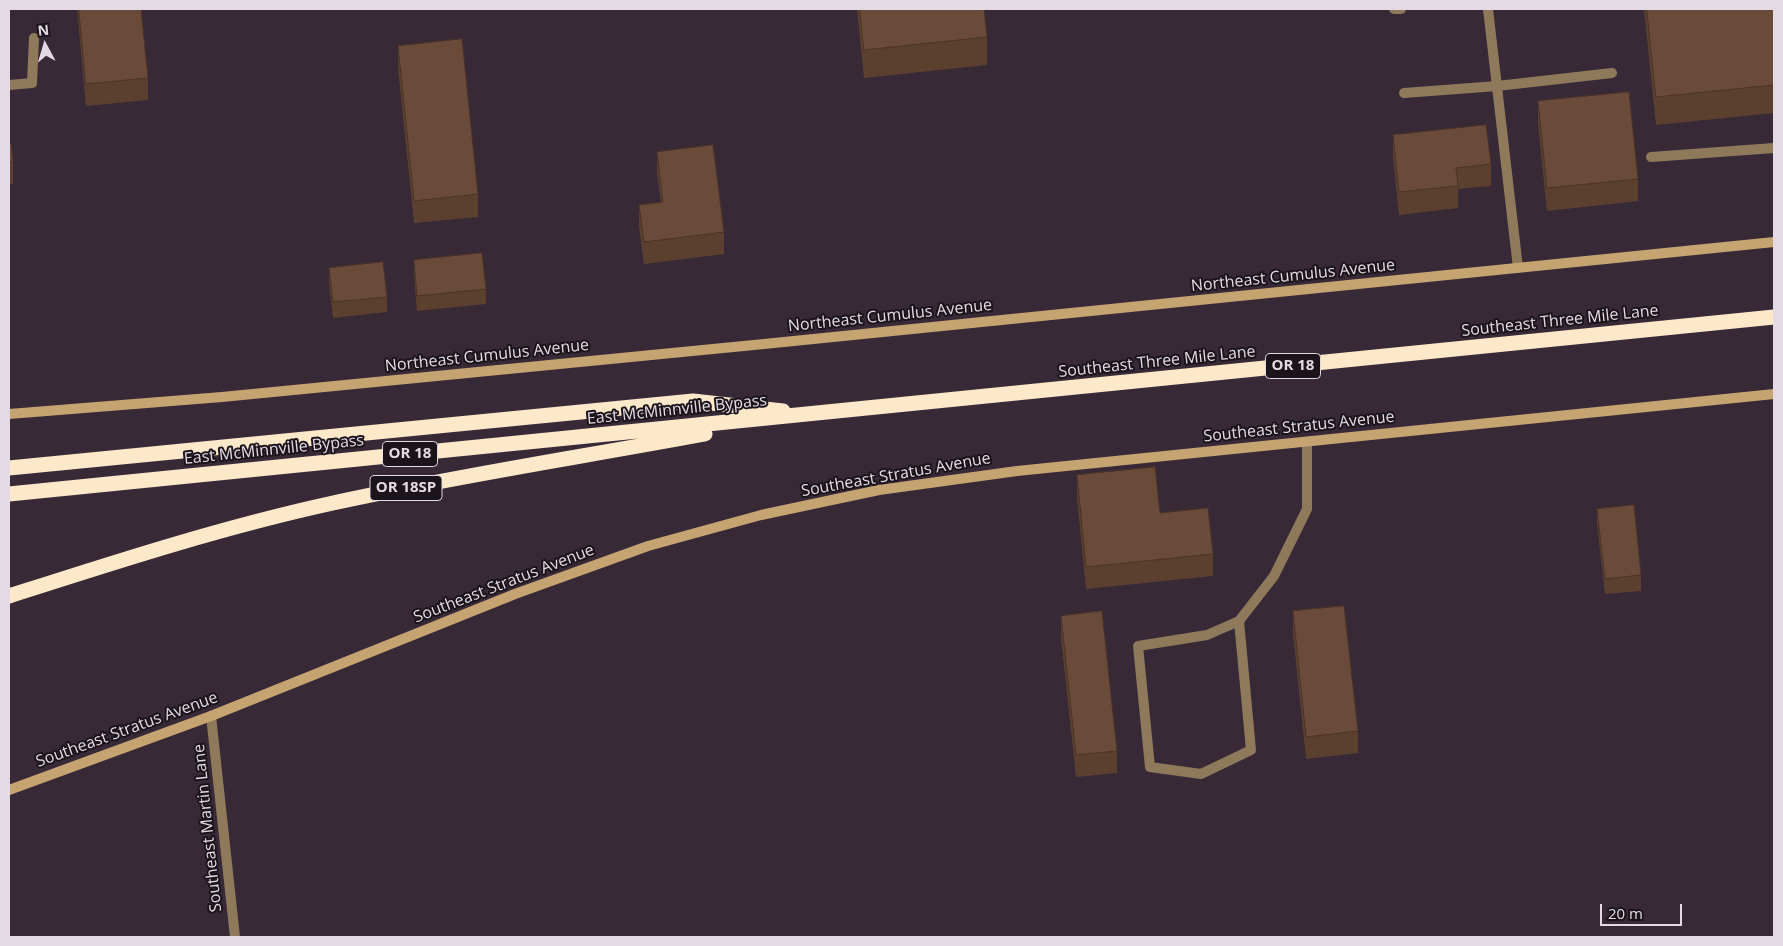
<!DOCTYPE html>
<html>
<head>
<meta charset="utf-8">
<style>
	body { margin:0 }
	#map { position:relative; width:1783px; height:946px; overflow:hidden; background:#382937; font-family:"Open Sans",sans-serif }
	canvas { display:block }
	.frame { position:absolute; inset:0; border:10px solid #e4dae3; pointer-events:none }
	.north { position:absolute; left:20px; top:20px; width:50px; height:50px; -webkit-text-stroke:4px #1b141b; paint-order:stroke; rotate:354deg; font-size:14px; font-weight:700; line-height:20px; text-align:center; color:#e4dae3 }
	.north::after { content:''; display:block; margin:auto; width:18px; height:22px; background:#e4dae3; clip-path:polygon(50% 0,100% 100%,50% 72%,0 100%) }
	.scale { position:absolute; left:1600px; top:904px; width:82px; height:22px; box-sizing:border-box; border:2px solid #e4dae3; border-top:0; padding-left:6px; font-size:15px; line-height:18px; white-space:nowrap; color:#e4dae3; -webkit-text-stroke:4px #1b141b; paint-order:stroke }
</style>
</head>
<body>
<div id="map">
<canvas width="1783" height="946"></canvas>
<div class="frame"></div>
<div class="north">N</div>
<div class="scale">20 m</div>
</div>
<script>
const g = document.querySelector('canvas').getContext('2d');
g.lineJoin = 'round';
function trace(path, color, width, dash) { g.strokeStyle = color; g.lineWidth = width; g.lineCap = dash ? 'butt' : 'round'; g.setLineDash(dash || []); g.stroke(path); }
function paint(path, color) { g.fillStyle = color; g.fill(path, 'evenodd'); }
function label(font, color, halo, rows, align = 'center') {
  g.font = font + ' "Open Sans",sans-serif'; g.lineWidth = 4; g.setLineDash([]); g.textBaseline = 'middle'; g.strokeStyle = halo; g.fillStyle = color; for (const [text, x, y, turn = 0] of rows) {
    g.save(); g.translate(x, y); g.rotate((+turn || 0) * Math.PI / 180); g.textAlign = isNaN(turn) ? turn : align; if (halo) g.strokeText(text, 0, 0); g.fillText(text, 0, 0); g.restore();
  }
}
trace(new Path2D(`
	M 1394,9 L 1401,9
	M 1488,9 L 1518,268
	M 9,85 L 32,83 L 34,38
	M 1404,93 L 1497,86 L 1612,73
	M 1651,157 L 1774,148
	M 1239,621 L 1251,750 L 1201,774 L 1150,767 L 1138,646 L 1207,635 L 1239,621 L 1274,576 L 1307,509 L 1307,442`), '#8e7a5b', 10);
trace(new Path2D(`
	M 211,716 L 235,937`), '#8e7a5b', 10);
trace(new Path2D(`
	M 9,414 L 222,397 L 764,344 L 1774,242
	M 9,790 L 211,716 L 515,594 L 648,546 L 761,515 L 879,490 L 1017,471 L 1774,394`), '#c5a472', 10);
trace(new Path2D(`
	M 9,468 L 693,401 L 783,411
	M 9,494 L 1774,317
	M 9,596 C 115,562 223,527 333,503 C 456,476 581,457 705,434`), '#fde8ca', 15);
paint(new Path2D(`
	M 77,9 L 141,9 L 148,78 L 148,100 L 86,106 Z
	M 857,9 L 984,9 L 987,37 L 987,65 L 864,78 Z
	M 1644,9 L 1774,9 L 1774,113 L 1656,125 Z
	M 398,46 L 478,194 L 478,217 L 414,223 L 398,68 Z
	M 1538,101 L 1638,179 L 1638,201 L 1547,211 L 1538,124 Z
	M 1393,135 L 1491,164 L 1491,186 L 1458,189 L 1458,208 L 1399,215 L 1393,157 Z
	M 9,143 L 13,162 L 13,184 L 9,184 Z
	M 657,152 L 724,232 L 724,254 L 644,264 L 639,227 L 639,205 L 661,202 L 657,174 Z
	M 414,260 L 486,289 L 486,304 L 417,311 L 414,275 Z
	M 329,268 L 387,297 L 387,312 L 333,318 L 329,283 Z
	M 1077,475 L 1160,513 L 1213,554 L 1213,576 L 1086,589 L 1077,498 Z
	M 1597,509 L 1641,575 L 1641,591 L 1605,594 L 1597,524 Z
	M 1293,611 L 1358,731 L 1358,753 L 1306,759 L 1293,633 Z
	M 1061,616 L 1117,751 L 1117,773 L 1076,777 L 1061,638 Z`), '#5b4030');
const building = new Path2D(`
	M 79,9 L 141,9 L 148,78 L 86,84 Z
	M 860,9 L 984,9 L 987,37 L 864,50 Z
	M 1647,9 L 1774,9 L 1774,85 L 1656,97 Z
	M 462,39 L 478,194 L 414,201 L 398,46 Z
	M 1629,92 L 1638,179 L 1547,188 L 1538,101 Z
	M 1486,125 L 1491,164 L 1456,168 L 1458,186 L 1399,192 L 1393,135 Z
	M 9,143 L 11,143 L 13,162 L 9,162 Z
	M 713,145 L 724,232 L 644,242 L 639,205 L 663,202 L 657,152 Z
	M 482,253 L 486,289 L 417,296 L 414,260 Z
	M 383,262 L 387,297 L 333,302 L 329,268 Z
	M 1155,467 L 1160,513 L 1208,508 L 1213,554 L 1086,567 L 1077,475 Z
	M 1634,505 L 1641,575 L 1605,579 L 1597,509 Z
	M 1344,606 L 1358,731 L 1306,737 L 1293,611 Z
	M 1102,611 L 1117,751 L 1076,755 L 1061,616 Z`);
paint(building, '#6a4a38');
trace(building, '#4a3427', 1);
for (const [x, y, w] of [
	[1293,366,55],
	[410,454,55],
	[406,488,72]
]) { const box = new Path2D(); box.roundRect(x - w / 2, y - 12.5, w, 25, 4); g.fillStyle = '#1b141b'; g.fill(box); trace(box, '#e4dae3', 1); }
label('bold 15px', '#e4dae3', null, [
	["OR 18",1293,366],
	["OR 18",410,454],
	["OR 18SP",406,488]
]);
label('16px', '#e4dae3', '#1b141b', [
	["Northeast Cumulus Avenue",1293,276,-6],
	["Northeast Cumulus Avenue",890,316,-6],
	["Southeast Three Mile Lane",1560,321,-6],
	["Northeast Cumulus Avenue",487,356,-6],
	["Southeast Three Mile Lane",1157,362,-6],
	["East McMinnville Bypass",677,410,-6],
	["Southeast Stratus Avenue",1299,427,-6],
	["East McMinnville Bypass",274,450,-6],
	["Southeast Stratus Avenue",896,475,-10],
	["Southeast Stratus Avenue",504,584,-21],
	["Southeast Stratus Avenue",127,730,-20],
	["Southeast Martin Lane",208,828,-96]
]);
</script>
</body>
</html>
